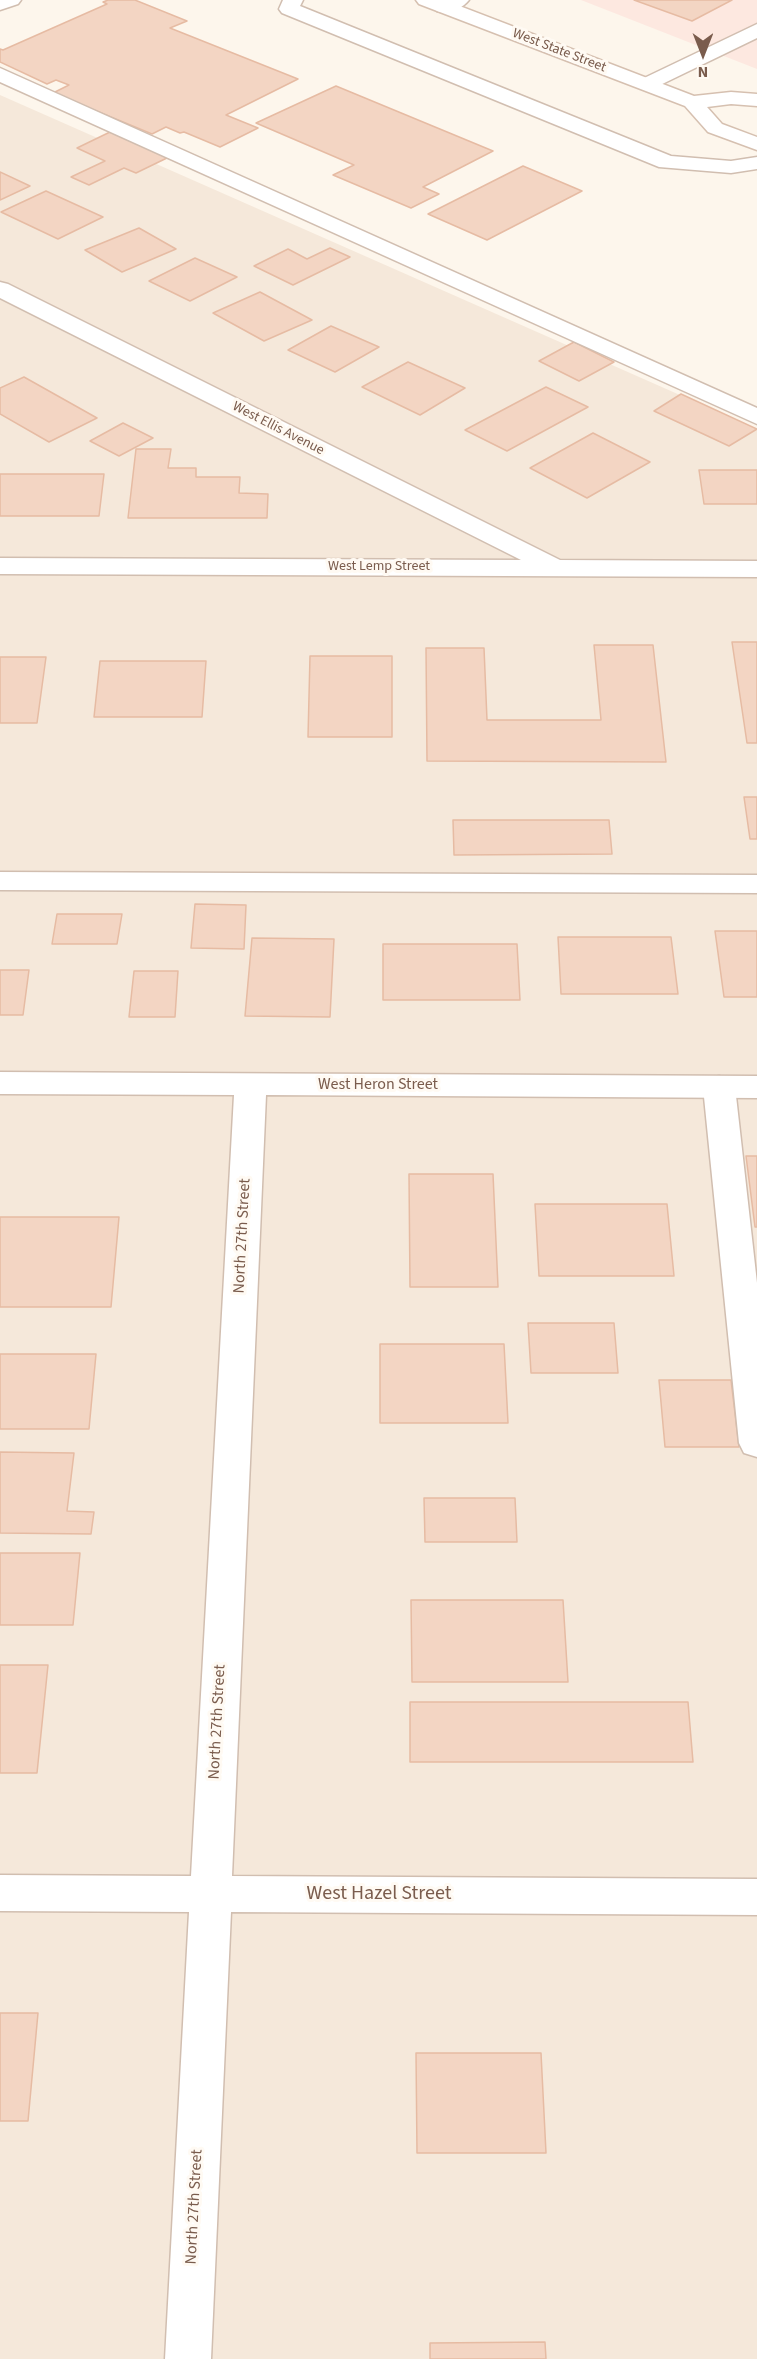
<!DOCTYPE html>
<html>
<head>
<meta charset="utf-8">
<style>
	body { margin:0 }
	#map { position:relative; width:757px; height:2359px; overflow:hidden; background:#fdf6ec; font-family:"Source Sans 3",sans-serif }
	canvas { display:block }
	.north { position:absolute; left:673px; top:24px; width:60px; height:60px; -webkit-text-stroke:4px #fffaf3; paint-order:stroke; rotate:180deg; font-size:16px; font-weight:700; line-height:24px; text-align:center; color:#7a5c4d }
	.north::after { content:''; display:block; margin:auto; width:21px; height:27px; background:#7a5c4d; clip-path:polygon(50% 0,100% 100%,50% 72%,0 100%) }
</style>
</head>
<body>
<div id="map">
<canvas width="757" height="2359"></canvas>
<div class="north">N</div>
</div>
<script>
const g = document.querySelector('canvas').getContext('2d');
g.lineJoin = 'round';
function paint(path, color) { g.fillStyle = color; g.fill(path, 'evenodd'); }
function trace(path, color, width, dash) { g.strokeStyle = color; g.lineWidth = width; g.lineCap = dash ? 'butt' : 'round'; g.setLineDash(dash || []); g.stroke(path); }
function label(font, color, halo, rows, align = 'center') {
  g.font = font + ' "Source Sans 3",sans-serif'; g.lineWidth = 6; g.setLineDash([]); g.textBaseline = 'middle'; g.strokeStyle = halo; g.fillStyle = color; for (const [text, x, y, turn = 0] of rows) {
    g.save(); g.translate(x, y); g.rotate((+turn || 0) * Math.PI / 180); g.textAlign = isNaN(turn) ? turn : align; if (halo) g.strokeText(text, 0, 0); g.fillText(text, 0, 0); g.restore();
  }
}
paint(new Path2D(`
	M 0,95 L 757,429 L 757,2359 L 0,2359 Z`), '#f5e8da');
paint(new Path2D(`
	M 581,0 L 757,0 L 757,69 Z`), '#fde8e0');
const building = new Path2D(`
	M 108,0 L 135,0 L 187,21 L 170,28 L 298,79 L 226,115 L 258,128 L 220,147 L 184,132 L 180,133 L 166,127 L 152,134 L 53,93 L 69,85 L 56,80 L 47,84 L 0,62 L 0,49 L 3,50 L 107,4 L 103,2 Z
	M 634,0 L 732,0 L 692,21 Z
	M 336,86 L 493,151 L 423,187 L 439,194 L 411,208 L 333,175 L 354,165 L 256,123 Z
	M 110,132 L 169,157 L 136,173 L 124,168 L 89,185 L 71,177 L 105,161 L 77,148 Z
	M 523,166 L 582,191 L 487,240 L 428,214 Z
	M 0,172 L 30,186 L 0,200 Z
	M 46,191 L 103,217 L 58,239 L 1,212 Z
	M 139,228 L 176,249 L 122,272 L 85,250 Z
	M 330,248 L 350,257 L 293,285 L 254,266 L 288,249 L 307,259 Z
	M 195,258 L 237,277 L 190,301 L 149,281 Z
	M 260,292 L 312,320 L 264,341 L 213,313 Z
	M 331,326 L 379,347 L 335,372 L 288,350 Z
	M 574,342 L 614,362 L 579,381 L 539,361 Z
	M 408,362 L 465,388 L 420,415 L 362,387 Z
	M 24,377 L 97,418 L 49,442 L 0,414 L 0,388 Z
	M 546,387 L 588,407 L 507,451 L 465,430 Z
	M 681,394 L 757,429 L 729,446 L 654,411 Z
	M 123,423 L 153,438 L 119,456 L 90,441 Z
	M 593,433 L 650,462 L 587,498 L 530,468 Z
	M 136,449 L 171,449 L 168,468 L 196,468 L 196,477 L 240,477 L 239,493 L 268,494 L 267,518 L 128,518 Z
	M 699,470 L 757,470 L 757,504 L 704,504 Z
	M 0,474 L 104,474 L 99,516 L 0,516 Z
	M 732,642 L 757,642 L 757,743 L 747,743 Z
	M 594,645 L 653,645 L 666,762 L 427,761 L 426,648 L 484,648 L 487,720 L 601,720 Z
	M 310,656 L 392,656 L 392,737 L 308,737 Z
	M 0,657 L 46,657 L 37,723 L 0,723 Z
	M 100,661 L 206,661 L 202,717 L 94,717 Z
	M 744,797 L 757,797 L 757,839 L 750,839 Z
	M 453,820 L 609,820 L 612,854 L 454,855 Z
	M 195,904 L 246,905 L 244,949 L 191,948 Z
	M 57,914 L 122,914 L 117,944 L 52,944 Z
	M 715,931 L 757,931 L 757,997 L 724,997 Z
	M 558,937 L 671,937 L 678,994 L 561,994 Z
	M 252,938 L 334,939 L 330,1017 L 245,1016 Z
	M 383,944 L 517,944 L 520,1000 L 383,1000 Z
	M 0,970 L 29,970 L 23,1015 L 0,1015 Z
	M 134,971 L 178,971 L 175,1017 L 129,1017 Z
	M 746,1156 L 757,1156 L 757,1227 L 755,1227 Z
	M 409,1174 L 493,1174 L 498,1287 L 410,1287 Z
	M 535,1204 L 667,1204 L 674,1276 L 539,1276 Z
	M 0,1217 L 119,1217 L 111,1307 L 0,1307 Z
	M 528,1323 L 614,1323 L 618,1373 L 531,1373 Z
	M 380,1344 L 504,1344 L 508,1423 L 380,1423 Z
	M 0,1354 L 96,1354 L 89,1429 L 0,1429 Z
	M 659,1380 L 731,1380 L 739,1447 L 665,1447 Z
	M 0,1452 L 74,1453 L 67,1511 L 94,1512 L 91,1534 L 0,1533 Z
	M 424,1498 L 515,1498 L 517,1542 L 425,1542 Z
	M 0,1553 L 80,1553 L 73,1625 L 0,1625 Z
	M 411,1600 L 563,1600 L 568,1682 L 412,1682 Z
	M 0,1665 L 48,1665 L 37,1773 L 0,1773 Z
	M 410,1702 L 688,1702 L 693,1762 L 410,1762 Z
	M 0,2013 L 38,2013 L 28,2121 L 0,2121 Z
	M 416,2053 L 541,2053 L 546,2153 L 417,2153 Z
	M 545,2342 L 546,2359 L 430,2359 L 430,2343 Z`);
paint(building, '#f3d5c3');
trace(building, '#e6bba3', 1.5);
const lane = new Path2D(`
	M 283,0 L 303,0 L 300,6 L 671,156 L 731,161 L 757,157 L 757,169 L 731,173 L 659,167 L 282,13 L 279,9 Z
	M 443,0 L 469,0 C 462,9 448,14 437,11 L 434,7 Z
	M 0,68 L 757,408 L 757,424 L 0,82 Z
	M 0,872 L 757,875 L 757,893 L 0,890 Z
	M 719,1076 L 730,1079 L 735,1087 L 757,1283 L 757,1457 L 744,1453 L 739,1443 L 703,1087 L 708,1079 Z`);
const street = new Path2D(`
	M 0,0 L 21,0 L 18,4 L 0,10 Z
	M 757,24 L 757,38 L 654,88 L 647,90 L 640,88 L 637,84 L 640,80 Z
	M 0,282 L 8,284 L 560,560 L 757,561 L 757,577 L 0,574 L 0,558 L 521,560 L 0,298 Z
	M 0,1072 L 757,1076 L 757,1098 L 266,1095 L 232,1876 L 757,1879 L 757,1915 L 231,1912 L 211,2359 L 165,2359 L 189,1912 L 0,1911 L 0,1875 L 191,1876 L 234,1095 L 0,1094 Z`);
const secondary = new Path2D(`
	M 416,0 L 444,0 L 694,96 L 731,92 L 757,94 L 757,106 L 731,104 L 707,107 L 722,124 L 757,137 L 757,150 L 708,132 L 685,106 L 419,4 Z`);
trace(lane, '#d1beb0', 3);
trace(street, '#d1beb0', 3);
trace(secondary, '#d6c0b0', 3);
paint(lane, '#fff');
paint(street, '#fff');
paint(secondary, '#fff');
label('14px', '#7a5c4d', '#fffaf3', [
	["West State Street",559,51,21],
	["West Ellis Avenue",278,429,27],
	["West Lemp Street",379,567]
]);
label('16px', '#7a5c4d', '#fffaf3', [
	["West Heron Street",378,1085],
	["North 27th Street",243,1236,-87],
	["North 27th Street",218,1722,-87],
	["North 27th Street",195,2207,-87]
]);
label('20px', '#7a5c4d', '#fffaf3', [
	["West Hazel Street",379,1895]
]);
</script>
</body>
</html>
